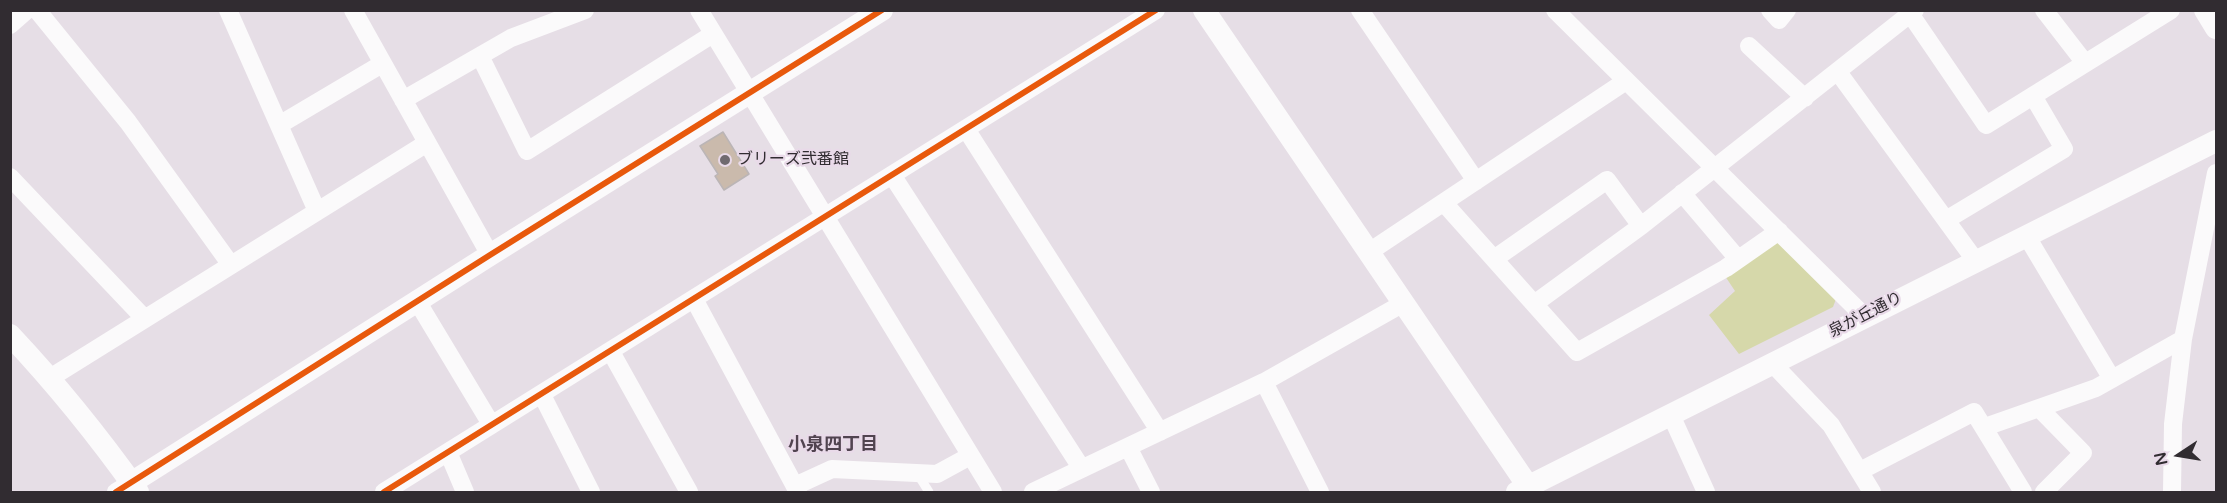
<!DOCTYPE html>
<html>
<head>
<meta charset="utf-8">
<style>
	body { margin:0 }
	#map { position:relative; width:2227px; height:503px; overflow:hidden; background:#e6dee6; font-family:"Varela Round",sans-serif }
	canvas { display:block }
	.frame { position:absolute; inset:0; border:12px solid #312c31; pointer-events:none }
	.north { position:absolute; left:2149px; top:425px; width:60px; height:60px; -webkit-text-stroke:4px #e9dae9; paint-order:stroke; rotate:258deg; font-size:16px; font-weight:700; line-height:24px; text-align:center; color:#312c31 }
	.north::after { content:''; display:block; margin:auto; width:21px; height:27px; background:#312c31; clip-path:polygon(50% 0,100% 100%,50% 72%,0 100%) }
</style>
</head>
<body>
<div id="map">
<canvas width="2227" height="503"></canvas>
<div class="frame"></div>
<div class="north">N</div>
</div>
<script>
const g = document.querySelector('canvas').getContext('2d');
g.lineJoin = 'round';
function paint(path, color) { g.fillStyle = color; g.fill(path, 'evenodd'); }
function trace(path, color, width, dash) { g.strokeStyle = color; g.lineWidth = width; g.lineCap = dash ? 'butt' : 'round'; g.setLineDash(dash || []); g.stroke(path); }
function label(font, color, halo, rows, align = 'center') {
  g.font = font + ' "Varela Round","Noto Sans JP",sans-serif'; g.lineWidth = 4.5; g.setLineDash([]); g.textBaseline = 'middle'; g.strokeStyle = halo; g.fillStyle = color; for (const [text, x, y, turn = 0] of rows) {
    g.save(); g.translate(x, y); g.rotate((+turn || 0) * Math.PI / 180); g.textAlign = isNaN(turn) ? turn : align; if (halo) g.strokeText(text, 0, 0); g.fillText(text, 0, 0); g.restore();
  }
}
paint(new Path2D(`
	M 1774,242 L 1779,243 L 1836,299 L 1833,307 L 1739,354 L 1709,315 L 1735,291 L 1725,276 Z`), '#d6d8aa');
const building = new Path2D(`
	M 723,132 L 749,174 L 724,190 L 715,176 L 718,174 L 700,146 Z`);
paint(building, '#cabaac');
trace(building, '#bbb5b6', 1.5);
trace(new Path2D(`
	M 917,473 L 929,492`), '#fbfafb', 9);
trace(new Path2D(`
	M 37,10 L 128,122 L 231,265
	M 228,10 L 317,211
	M 353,10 L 490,255
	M 699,10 L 993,492
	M 1360,10 L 1476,181
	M 1555,10 L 1864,316
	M 1770,10 L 1779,20 L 1787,10
	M 2044,10 L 2085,63
	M 1911,15 L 1986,125 L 2171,10
	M 10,25 L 27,10
	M 1749,46 L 1805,98
	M 480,56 L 527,151 L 713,34
	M 1838,72 L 1975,260
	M 403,100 L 511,38 L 585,10
	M 279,125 L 382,64
	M 966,129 L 1160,432
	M 892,175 L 1082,469
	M 10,177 L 145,319
	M 1682,193 L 1738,259
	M 1444,203 L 1577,352 L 1726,268 L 1779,231
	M 1946,220 L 2064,149 L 2033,96
	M 1641,226 L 1915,10
	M 2026,235 L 2112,379
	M 1369,252 L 1626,81
	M 1494,259 L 1607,180 L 1641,226 L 1534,304
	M 694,299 L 798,492
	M 417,301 L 491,424
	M 611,352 L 689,492
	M 1773,364 L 1831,425 L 1872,492
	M 50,378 L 427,143
	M 1264,382 L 1320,492
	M 542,395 L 591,492
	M 2039,408 L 2083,453 L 2044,492
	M 1671,415 L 1706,492
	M 1985,427 L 2096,388 L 2183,339
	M 1128,447 L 1151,492
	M 448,452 L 465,492
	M 1860,471 L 1974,412 L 2023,492
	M 795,486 L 832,469 L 937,474 L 970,456
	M 116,492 L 131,483
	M 384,492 L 1156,10
	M 1033,492 L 1264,382 L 1402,304
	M 2172,492 L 2173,424 L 2183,339 L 2216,173`), '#fbfafb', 18);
trace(new Path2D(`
	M 1204,10 L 1532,492
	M 2205,10 L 2216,28
	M 10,335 C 57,385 99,437 138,492
	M 131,483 L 490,255 L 882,10
	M 1517,492 C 1750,374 1983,256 2216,141`), '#fbfafb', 22);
trace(new Path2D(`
	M 116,492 L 490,255 L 882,10
	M 384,492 L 1156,10`), '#e8590c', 6);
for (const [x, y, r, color] of [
	[725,160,6,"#706a70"]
]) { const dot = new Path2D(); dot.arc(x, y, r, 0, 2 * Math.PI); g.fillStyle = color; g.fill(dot); trace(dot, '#e9dae9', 2); }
label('16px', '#312c31', '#e9dae9', [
	["ブリーズ弐番館",737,160]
], 'left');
label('16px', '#312c31', '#e9dae9', [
	["泉が丘通り",1866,315,-27]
]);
label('bold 18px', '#514450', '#e9dae9', [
	["小泉四丁目",833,445]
]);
</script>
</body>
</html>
